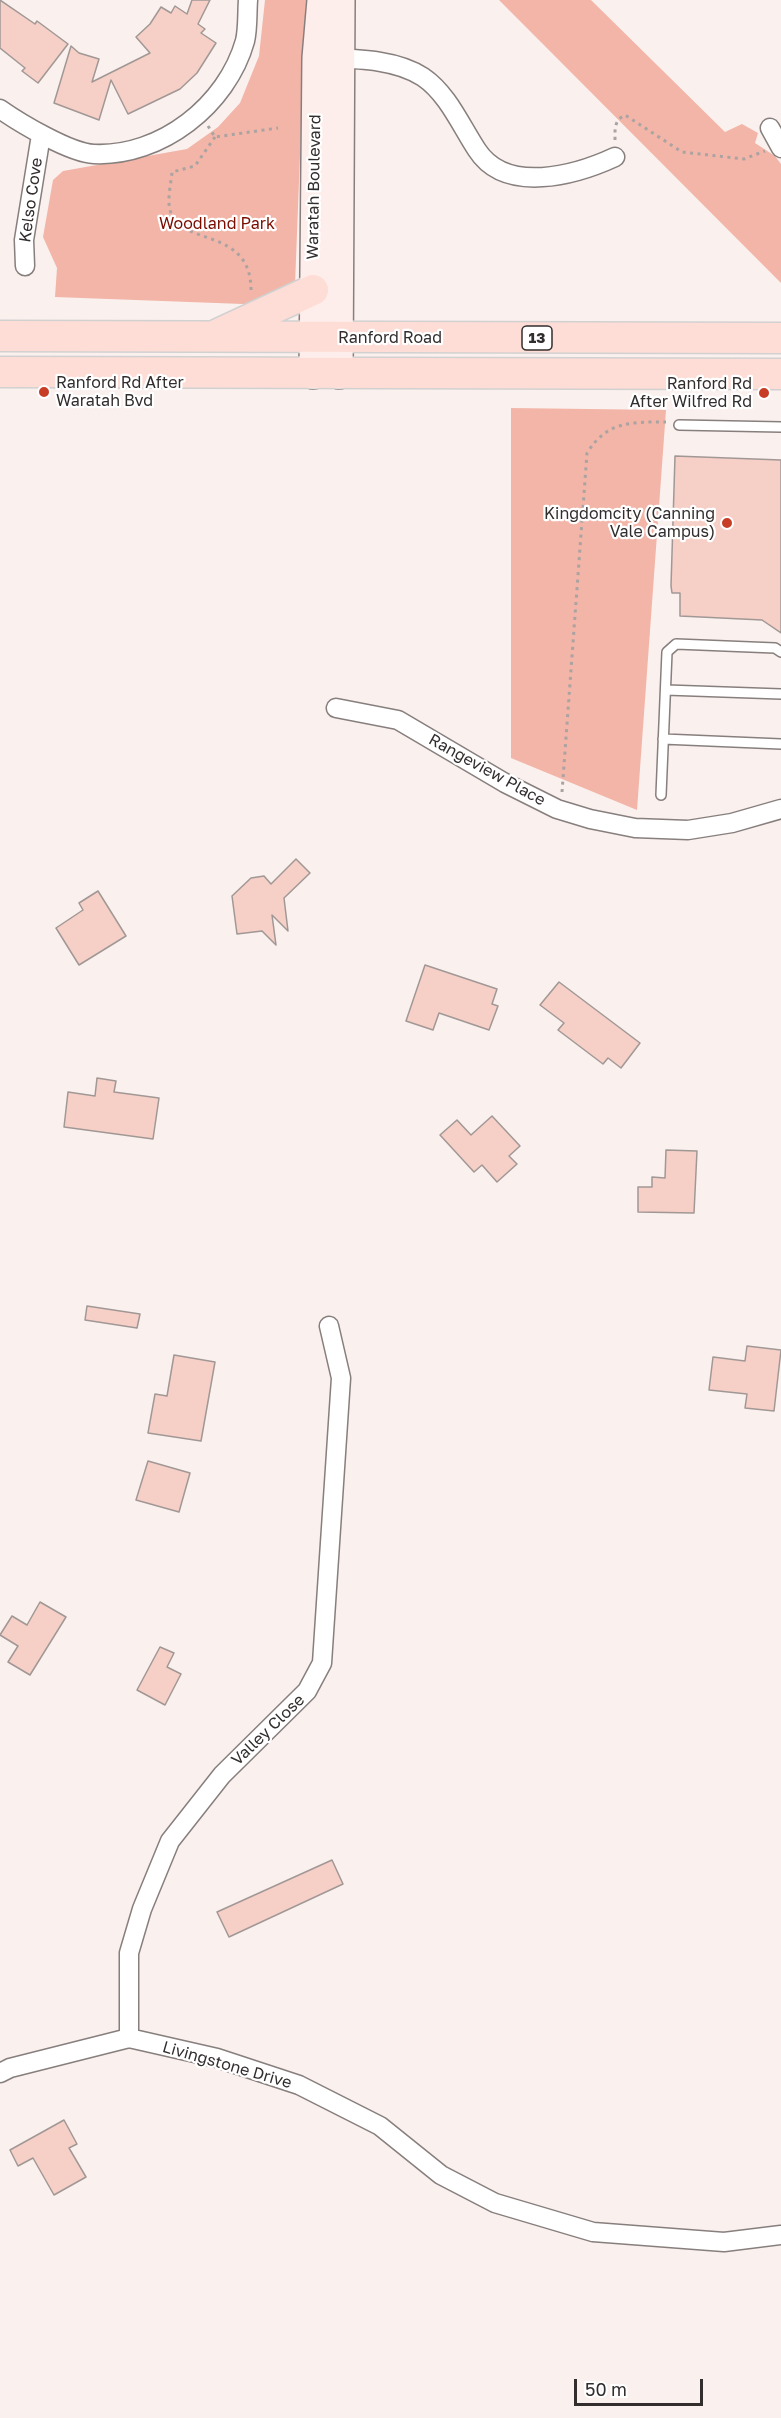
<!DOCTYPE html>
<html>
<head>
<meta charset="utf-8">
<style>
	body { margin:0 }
	#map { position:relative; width:781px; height:2418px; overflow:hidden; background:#faf0ee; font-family:"Golos Text",sans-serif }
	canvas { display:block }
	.scale { position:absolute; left:574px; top:2379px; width:129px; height:27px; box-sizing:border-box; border:3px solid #322e2d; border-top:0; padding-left:8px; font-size:18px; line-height:21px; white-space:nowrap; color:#322e2d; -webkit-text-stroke:4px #fff; paint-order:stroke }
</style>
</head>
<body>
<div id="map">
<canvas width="781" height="2418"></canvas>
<div class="scale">50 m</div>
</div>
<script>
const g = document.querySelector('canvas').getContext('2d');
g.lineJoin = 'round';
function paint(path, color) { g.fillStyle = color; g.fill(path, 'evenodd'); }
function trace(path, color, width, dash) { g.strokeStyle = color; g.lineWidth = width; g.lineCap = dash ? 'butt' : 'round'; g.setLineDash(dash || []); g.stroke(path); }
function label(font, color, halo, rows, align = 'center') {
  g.font = font + ' "Golos Text",sans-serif'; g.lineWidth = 4.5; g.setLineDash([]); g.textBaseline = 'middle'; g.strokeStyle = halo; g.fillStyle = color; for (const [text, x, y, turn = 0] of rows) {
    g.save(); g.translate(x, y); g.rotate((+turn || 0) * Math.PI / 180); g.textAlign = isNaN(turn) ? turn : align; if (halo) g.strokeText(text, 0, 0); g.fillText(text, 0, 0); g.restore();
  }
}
paint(new Path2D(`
	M 265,0 L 306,0 L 295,285 L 270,305 L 55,297 L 57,268 L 43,237 L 53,180 L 63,171 L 187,149 L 218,127 L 240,103 L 259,56 Z
	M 499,0 L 591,0 L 725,132 L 742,124 L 758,133 L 755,143 L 775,156 L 781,164 L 781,283 Z
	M 511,408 L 666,410 L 637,810 L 511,758 Z`), '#f2b5a8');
const building = new Path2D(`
	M 0,0 L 35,24 L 37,21 L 68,44 L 38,83 L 22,71 L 25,68 L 0,48 Z
	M 192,0 L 210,0 L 198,24 L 205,29 L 201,33 L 216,43 L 197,73 L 180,89 L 128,114 L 111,80 L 99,120 L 54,103 L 71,46 L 79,53 L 99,59 L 92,82 L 150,53 L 136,37 L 150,24 L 161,7 L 171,13 L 175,6 L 187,14 Z
	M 675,456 L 781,460 L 781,633 L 762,620 L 680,616 L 680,593 L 672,593 L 671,586 Z
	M 296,859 L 310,873 L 284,898 L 288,931 L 272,915 L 276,945 L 262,931 L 237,934 L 232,896 L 251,878 L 264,876 L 271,884 Z
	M 98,891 L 126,936 L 79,965 L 56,928 L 83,910 L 79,903 Z
	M 425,965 L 497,989 L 492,1004 L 498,1006 L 489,1030 L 439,1013 L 433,1030 L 406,1021 Z
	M 559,982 L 640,1043 L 621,1068 L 608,1058 L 603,1064 L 558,1030 L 564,1023 L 540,1005 Z
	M 97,1078 L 116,1081 L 114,1092 L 159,1098 L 153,1139 L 64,1127 L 68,1092 L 95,1096 Z
	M 492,1116 L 520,1146 L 509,1156 L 517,1164 L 497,1182 L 482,1165 L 474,1172 L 440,1135 L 457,1120 L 471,1135 Z
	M 666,1150 L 697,1151 L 694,1213 L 638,1212 L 638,1187 L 652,1187 L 652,1177 L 665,1178 Z
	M 87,1306 L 140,1314 L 137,1328 L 85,1320 Z
	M 747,1346 L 781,1350 L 774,1411 L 745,1408 L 747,1394 L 709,1390 L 713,1357 L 745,1361 Z
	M 174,1355 L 215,1362 L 201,1441 L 148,1433 L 155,1394 L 167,1396 Z
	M 148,1461 L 190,1473 L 179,1512 L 136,1500 Z
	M 40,1602 L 66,1617 L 30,1675 L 8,1662 L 18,1646 L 0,1635 L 12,1616 L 27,1625 Z
	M 160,1647 L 174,1653 L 167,1667 L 181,1674 L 165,1705 L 137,1690 Z
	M 332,1860 L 343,1884 L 229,1937 L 217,1912 Z
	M 64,2120 L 77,2144 L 69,2148 L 86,2177 L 54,2195 L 33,2158 L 18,2166 L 10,2150 Z`);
paint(building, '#f6cfc7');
trace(building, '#a19896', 1.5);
const lane = new Path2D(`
	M 679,425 L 781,427
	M 666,690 L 781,694
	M 663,739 L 781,744
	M 661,795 L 667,652 L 676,644 L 775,648 L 781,652`);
const street = new Path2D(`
	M 330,58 C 360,59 397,60 423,77 C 448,94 461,126 477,150 C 506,195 576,175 615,157
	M 0,109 C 20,123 70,153 94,154 C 161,157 227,105 245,41 C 248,29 247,13 248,0
	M 770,128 L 781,148
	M 25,266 L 24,240 L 41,135
	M 336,708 L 398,720 L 505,783 L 557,809 L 590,819 L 635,828 L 688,830 L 732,823 L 781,809
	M 129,2038 L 129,1953 L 142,1909 L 170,1841 L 222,1775 L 307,1691 L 322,1663 L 341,1378 L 329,1326
	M 0,2073 L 10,2068 L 129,2038 L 217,2058 L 299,2085 L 380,2126 L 441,2175 L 495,2203 L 593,2232 L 724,2242 L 781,2235`);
const secondary = new Path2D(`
	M 313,375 L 316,58 L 321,0
	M 339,375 L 341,0`);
const primary = new Path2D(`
	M 218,334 L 313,290
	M 0,336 L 781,338
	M 0,372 L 781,374`);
trace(lane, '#877f7d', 12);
trace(street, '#877f7d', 21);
trace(secondary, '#877f7d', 30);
trace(primary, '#d2d1d1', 33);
trace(new Path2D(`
	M 208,126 L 215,137 L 278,128
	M 215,137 L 195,166 L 172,172 C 171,184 167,199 170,210 C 179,248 253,225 251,293
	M 615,140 C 615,128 614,121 625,115 L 682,152 L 744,159 L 765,151
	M 562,792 L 587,453 C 607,421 631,422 666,422`), '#aba3a1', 3, [3, 4.5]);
trace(lane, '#fff', 9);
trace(street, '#fff', 18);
trace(secondary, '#feeeeb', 27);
trace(primary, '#feddd6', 30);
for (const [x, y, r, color] of [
	[44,392,6,"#c83d25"],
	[764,393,6,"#c83d25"],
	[727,523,6,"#c83d25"]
]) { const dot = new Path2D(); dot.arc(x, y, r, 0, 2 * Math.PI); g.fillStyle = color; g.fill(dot); trace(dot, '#fff', 2); }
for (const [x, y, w] of [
	[537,338,30]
]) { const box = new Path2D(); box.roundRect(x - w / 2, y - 12, w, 24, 4.5); g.fillStyle = '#fff'; g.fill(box); trace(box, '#322e2d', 1.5); }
label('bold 15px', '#322e2d', null, [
	["13",537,338]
]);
label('16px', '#322e2d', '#fff', [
	["Waratah Boulevard",314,187,-89],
	["Kelso Cove",31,200,-82],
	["Ranford Road",390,338],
	["Rangeview Place",487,770,29],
	["Valley Close",268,1730,-44],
	["Livingstone Drive",227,2065,16]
]);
label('16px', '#7a0d00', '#fff', [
	["Woodland Park",217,224]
]);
label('16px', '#322e2d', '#fff', [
	["Ranford Rd After",56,383,"left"],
	["Waratah Bvd",56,401,"left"],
	["Ranford Rd",752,384],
	["After Wilfred Rd",752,402],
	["Kingdomcity (Canning",715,514],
	["Vale Campus)",715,532]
], 'right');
</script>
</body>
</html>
